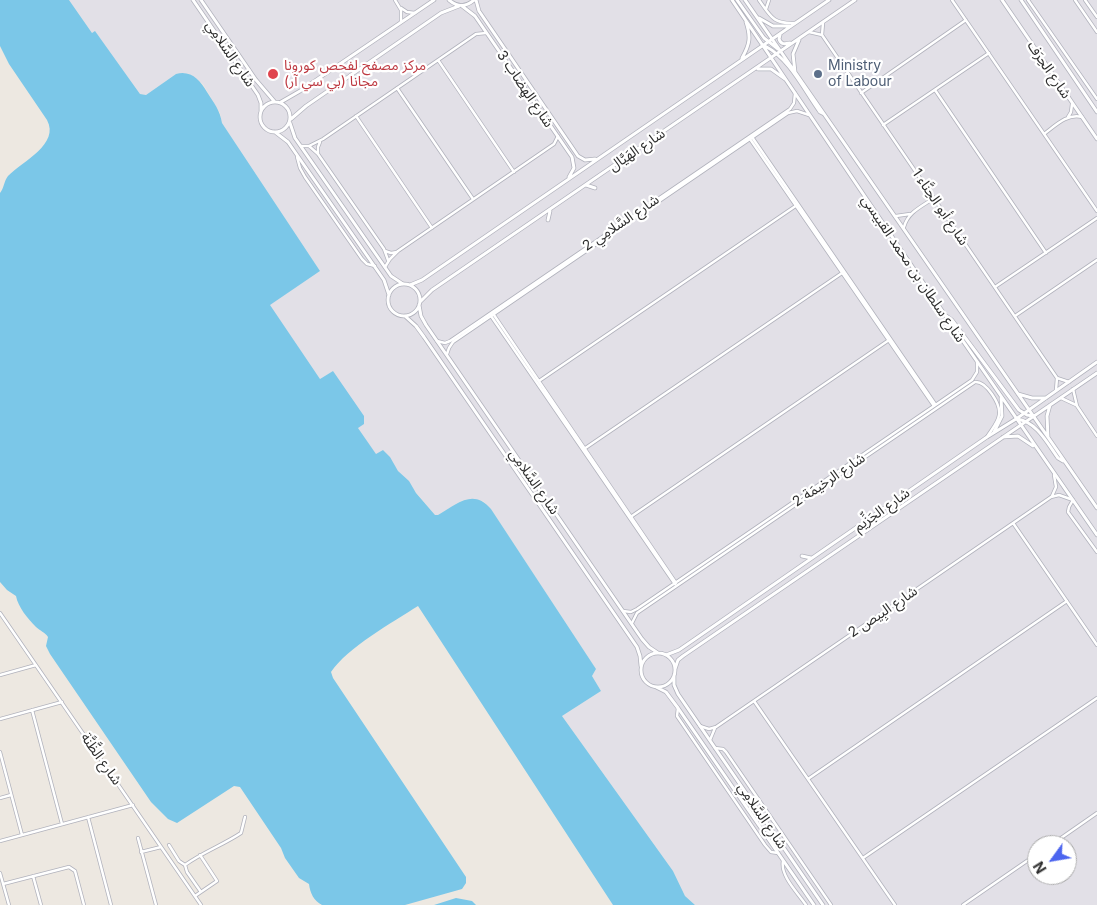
<!DOCTYPE html>
<html>
<head>
<meta charset="utf-8">
<style>
	body { margin:0 }
	#map { position:relative; width:1097px; height:905px; overflow:hidden; background:#ede8e1; font-family:Inter,sans-serif }
	canvas { display:block }
	.north { position:absolute; left:1027px; top:835px; width:50px; height:50px; box-sizing:border-box; background:#fff; border:1px solid #ababab; border-radius:50%; rotate:238deg; font-size:14px; font-weight:700; line-height:20px; text-align:center; color:#2d2d2d }
	.north::after { content:''; display:block; margin:auto; width:18px; height:22px; background:#4c65ef; clip-path:polygon(50% 0,100% 100%,50% 72%,0 100%) }
</style>
</head>
<body>
<div id="map">
<canvas width="1097" height="905"></canvas>
<div class="north">N</div>
</div>
<script>
const g = document.querySelector('canvas').getContext('2d');
g.lineJoin = 'round';
function paint(path, color) { g.fillStyle = color; g.fill(path, 'evenodd'); }
function trace(path, color, width, dash) { g.strokeStyle = color; g.lineWidth = width; g.lineCap = dash ? 'butt' : 'round'; g.setLineDash(dash || []); g.stroke(path); }
function label(font, color, halo, rows, align = 'center') {
  g.font = font + ' Inter,"Noto Sans Arabic",sans-serif'; g.lineWidth = 4.5; g.setLineDash([]); g.textBaseline = 'middle'; g.strokeStyle = halo; g.fillStyle = color; for (const [text, x, y, turn = 0] of rows) {
    g.save(); g.translate(x, y); g.rotate((+turn || 0) * Math.PI / 180); g.textAlign = isNaN(turn) ? turn : align; if (halo) g.strokeText(text, 0, 0); g.fillText(text, 0, 0); g.restore();
  }
}
paint(new Path2D(`
	M 69,0 L 1097,0 L 1097,905 L 695,905 L 685,896 L 673,871 L 562,716 L 601,691 L 592,676 L 596,669 L 491,509 L 483,501 L 469,499 L 461,501 L 438,515 L 435,515 L 398,471 L 383,450 L 376,455 L 358,428 L 333,371 L 320,379 L 269,305 L 320,271 L 222,123 L 220,113 L 203,84 L 189,74 L 181,73 L 176,74 L 146,95 L 140,94 L 95,32 L 92,33 ZM 1037,845 L 1067,845 L 1067,875 L 1037,875 Z`), '#e2e0e7');
paint(new Path2D(`
	M 0,0 L 69,0 L 92,33 L 95,31 L 140,94 L 146,95 L 176,74 C 191,70 200,80 207,92 C 214,103 220,110 222,123 L 320,271 L 270,305 L 320,379 L 333,371 L 364,416 L 364,424 L 358,428 L 376,454 L 383,450 L 390,457 L 398,471 L 409,481 L 416,493 L 435,515 L 438,515 C 457,504 473,488 491,509 L 596,669 L 592,676 L 601,691 L 562,716 L 673,871 L 685,896 L 695,905 L 613,905 L 418,606 C 393,622 347,648 331,672 L 333,678 L 466,877 L 466,883 L 462,889 L 405,905 L 322,905 C 314,901 310,893 309,884 L 299,878 L 285,858 L 281,848 L 240,787 L 234,786 L 177,823 L 168,819 L 151,802 L 50,654 L 46,646 L 48,637 C 45,632 40,631 36,627 C 28,619 18,607 16,596 L 7,590 L 0,582 L 0,193 C 4,188 4,181 8,176 C 23,161 60,144 47,120 L 9,64 L 0,46 Z
	M 456,898 L 472,901 L 476,905 L 434,905 Z`), '#7bc7e8');
const street = new Path2D(`
	M 395,0 L 401,10 L 401,22
	M 759,0 C 771,17 773,24 795,23
	M 952,0 L 1097,211
	M 1028,0 L 1097,99
	M 1075,0 L 1097,32
	M 1085,0 L 1097,17
	M 401,8 L 407,12 L 415,13
	M 766,9 L 769,0
	M 823,23 L 822,35 L 1057,378 L 1056,390
	M 809,32 L 822,35
	M 438,60 L 514,172
	M 397,88 L 473,199
	M 935,90 L 1046,253
	M 861,93 L 966,20
	M 356,116 L 432,228
	M 1068,117 L 1071,112 L 1072,104
	M 883,125 L 989,53
	M 1044,134 C 1055,126 1067,113 1082,117
	M 752,137 L 935,404
	M 750,139 L 934,406
	M 301,146 L 309,146 L 323,139 L 476,34 L 486,33
	M 309,146 L 318,154 L 384,249 L 388,260
	M 318,153 L 318,147 L 320,142
	M 297,157 L 300,168 L 305,177 L 362,259 L 367,264 L 375,266
	M 896,216 L 910,214
	M 904,227 C 908,212 921,207 934,198
	M 385,251 L 391,253 L 397,252
	M 385,267 L 390,259 L 398,251 L 554,144 L 558,136
	M 995,287 L 1097,218
	M 494,315 L 676,583
	M 491,316 L 675,584
	M 1015,316 L 1097,260
	M 437,341 L 445,343 L 450,341 L 790,109 L 794,103 L 795,93
	M 447,354 L 449,348 L 453,342 L 788,113 L 797,111 L 809,115
	M 1057,378 L 1069,382
	M 539,381 L 797,205
	M 1073,389 L 1077,406 L 1097,436
	M 1061,398 L 1076,405
	M 584,449 L 842,273
	M 1052,496 L 1056,487 L 1054,475
	M 632,516 L 889,340
	M 1013,523 L 1097,645
	M 623,611 L 631,612 L 637,609 L 972,380 L 977,372 L 977,362
	M 0,613 L 201,905
	M 632,623 L 637,613 L 975,382 C 986,381 1001,404 999,415 C 998,423 991,430 987,437
	M 0,675 L 36,665
	M 754,701 L 895,905
	M 678,708 L 677,716 L 765,845 L 771,852 L 778,853
	M 32,710 L 62,824
	M 0,719 L 62,702
	M 700,726 L 709,729 L 716,727 L 1051,497 L 1059,495 L 1073,500 L 1069,507 L 1068,512 L 1097,552
	M 710,740 L 715,728
	M 715,748 L 723,749 L 726,752 L 831,905
	M 0,752 L 22,835
	M 808,779 L 1067,601
	M 0,798 L 11,795
	M 88,817 L 111,905
	M 138,838 L 156,905
	M 0,841 L 133,805
	M 169,845 L 179,861 L 185,865 L 187,872 L 201,892
	M 1051,845 L 1097,813
	M 141,852 L 161,847
	M 863,858 L 1097,698
	M 783,861 C 780,876 798,893 806,905
	M 185,865 C 203,852 223,845 241,833 L 245,817
	M 0,873 L 9,905
	M 33,876 L 41,905
	M 3,884 L 69,867 L 75,871 L 84,905
	M 195,896 L 217,881 L 200,855
	M 963,905 L 1037,854`);
const secondary = new Path2D(`
	M 193,0 L 258,95 L 261,103 L 261,111
	M 201,0 L 256,80 L 274,101
	M 449,0 C 457,7 466,7 474,0
	M 476,0 L 479,11 L 578,156 L 585,160 L 595,159
	M 732,0 L 945,315 L 1097,535
	M 737,0 L 764,38 L 778,49
	M 745,0 L 1097,508
	M 1002,0 L 1097,139
	M 1021,0 L 1097,112
	M 462,6 L 475,16 L 572,157 L 574,168 L 569,177
	M 759,18 L 773,26 L 790,26
	M 780,35 L 779,39 C 781,45 785,44 790,43
	M 765,46 C 790,59 804,90 820,112 L 824,114
	M 742,58 C 750,44 751,37 746,22
	M 758,69 L 771,69 L 785,79
	M 795,72 L 793,54 L 799,40
	M260 117a15 15 0 1 1 30 0a15 15 0 1 1-30 0Z
	M 281,102 L 300,91 L 434,0
	M 291,119 L 306,106 L 441,13 L 459,6
	M 290,123 L 295,138 L 391,276 L 403,284
	M 275,132 L 288,142 L 297,155 L 384,280 L 389,295
	M 586,185 L 595,188
	M 548,220 L 550,211
	M388 300a16 16 0 1 1 32 0a16 16 0 1 1-32 0Z
	M 410,285 L 422,280 L 829,0
	M 420,302 L 432,290 L 855,0
	M 419,305 L 421,316 L 426,325 L 642,639 L 649,647 L 658,653
	M 945,315 L 952,320 L 1019,410 L 1027,415 L 1033,416
	M 405,316 L 416,326 L 424,337 L 637,647 L 640,656 L 641,666
	M 1018,394 L 1032,398 L 1046,398
	M 1017,419 C 1037,422 1047,443 1058,458 L 1063,461
	M 994,432 L 1002,416 L 1001,398
	M 1003,437 L 1018,436 L 1033,446
	M 1048,437 L 1047,416 L 1050,405
	M 802,556 L 811,558
	M641 670a17 17 0 1 1 34 0a17 17 0 1 1-34 0Z
	M 666,655 L 679,650 L 695,639 L 987,437 L 1016,419 L 1097,362
	M 675,669 L 678,660 L 683,656 L 1097,373
	M 674,675 L 674,685 L 678,694 L 823,905
	M 656,687 L 666,692 L 678,708 L 814,905`);
trace(street, '#b1b2bc', 4);
trace(secondary, '#b1b2bc', 4.5);
trace(street, '#fff', 2.5);
trace(secondary, '#fff', 3);
for (const [x, y, r, color] of [
	[273,74,6,"#e0444e"],
	[818,74,5,"#5c6f8a"]
]) { const dot = new Path2D(); dot.arc(x, y, r, 0, 2 * Math.PI); g.fillStyle = color; g.fill(dot); trace(dot, '#fff', 2); }
label('14px', '#2d2d2d', '#fff', [
	["شارع السَّلامِي",230,54,56],
	["شارع الحِرَف",1049,70,56],
	["شارع الهِضاب 3",525,89,56],
	["شارع الهَيَّال",637,150,-34],
	["شارع أبو الحِنَّاء 1",940,207,56],
	["شارع السَّلامِي 2",621,223,-34],
	["شارع سلطان بن محمد القبيسي",913,269,56],
	["شارع الرخيمَة 2",829,480,-34],
	["شارع السَّلامِي",534,482,55],
	["شارع الجَزِّيم",882,510,-35],
	["شارع البِيص 2",883,612,-34],
	["شارع الظَّنَّة",101,759,55],
	["شارع السَّلامِي",762,816,56]
]);
label('14px', '#be3a42', '#fff', [
	["مركز مصفح لفحص كورونا",284,66],
	["(بي سي آر) مجانا",284,82]
], 'left');
label('14px', '#4e5e75', '#fff', [
	["Ministry",828,66],
	["of Labour",828,82]
], 'left');
</script>
</body>
</html>
